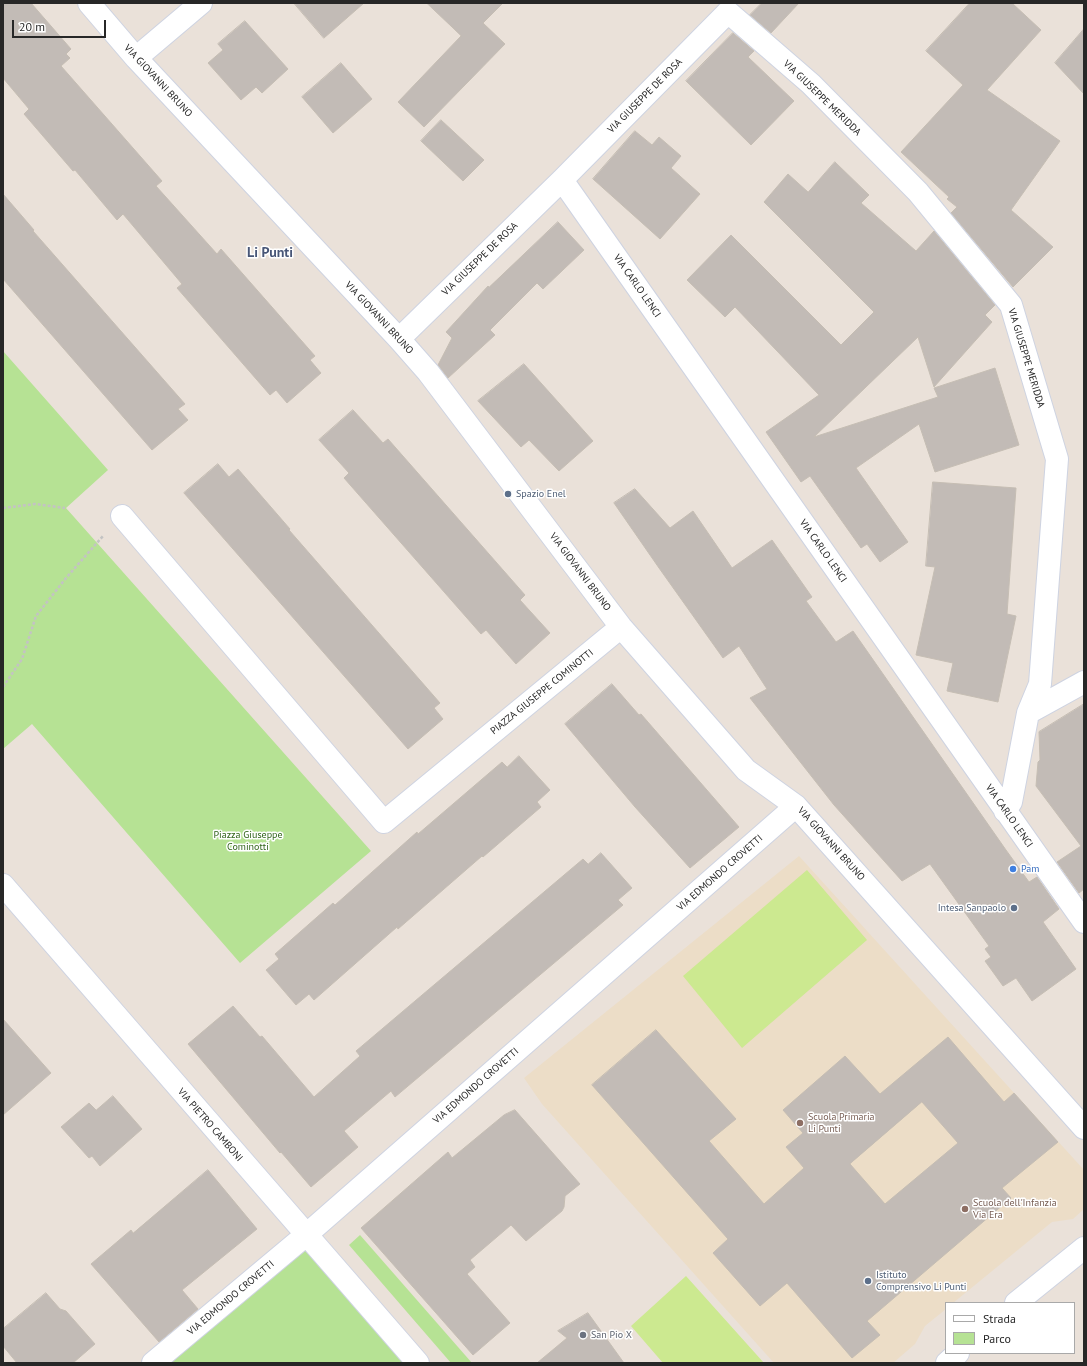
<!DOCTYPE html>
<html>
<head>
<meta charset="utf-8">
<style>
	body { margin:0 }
	#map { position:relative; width:1087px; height:1366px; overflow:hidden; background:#eae1d9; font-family:"PT Sans",sans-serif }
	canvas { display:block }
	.frame { position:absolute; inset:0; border:4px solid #272727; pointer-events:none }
	.legend { position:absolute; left:945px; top:1302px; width:130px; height:52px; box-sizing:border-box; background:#fff; border:1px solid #a9a9a9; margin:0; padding:5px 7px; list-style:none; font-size:12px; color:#272727 }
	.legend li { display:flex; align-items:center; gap:8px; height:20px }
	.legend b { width:20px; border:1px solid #a9a9a9 }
	.scale { position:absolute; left:12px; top:20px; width:94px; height:18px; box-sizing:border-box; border:2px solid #272727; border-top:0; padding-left:5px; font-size:12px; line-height:14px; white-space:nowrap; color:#272727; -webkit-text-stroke:3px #fff; paint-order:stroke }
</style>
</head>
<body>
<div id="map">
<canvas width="1087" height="1366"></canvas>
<div class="frame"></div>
<ul class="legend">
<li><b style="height:5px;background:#fff"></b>Strada</li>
<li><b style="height:11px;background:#b6e294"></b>Parco</li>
</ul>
<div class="scale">20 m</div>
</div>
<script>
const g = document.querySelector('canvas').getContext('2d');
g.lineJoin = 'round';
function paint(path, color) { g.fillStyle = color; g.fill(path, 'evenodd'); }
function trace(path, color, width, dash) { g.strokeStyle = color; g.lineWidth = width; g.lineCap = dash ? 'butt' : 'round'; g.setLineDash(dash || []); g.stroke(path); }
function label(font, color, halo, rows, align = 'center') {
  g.font = font + ' "PT Sans",sans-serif'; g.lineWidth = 3; g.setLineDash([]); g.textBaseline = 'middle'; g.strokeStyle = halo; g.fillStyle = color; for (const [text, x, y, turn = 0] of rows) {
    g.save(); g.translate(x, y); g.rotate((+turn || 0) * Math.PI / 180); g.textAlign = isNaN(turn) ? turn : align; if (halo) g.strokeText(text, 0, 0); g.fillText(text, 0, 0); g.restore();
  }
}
paint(new Path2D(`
	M 799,856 L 1084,1170 L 1084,1209 L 1073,1219 L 1052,1222 L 953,1303 L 946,1303 L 946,1309 L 925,1326 L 915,1344 L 893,1363 L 774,1363 L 542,1104 L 524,1078 Z`), '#ecddc7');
paint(new Path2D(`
	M 3,351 L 108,470 L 66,508 L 371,851 L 240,963 L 32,724 L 3,749 Z
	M 306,1235 L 418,1363 L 153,1363 Z
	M 360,1235 L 472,1363 L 451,1363 L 349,1245 Z`), '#b6e294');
paint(new Path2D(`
	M 807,870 L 867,940 L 742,1048 L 683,976 Z
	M 686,1276 L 764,1363 L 663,1363 L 631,1326 Z`), '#cce990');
const building = new Path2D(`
	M 3,3 L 31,3 L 71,49 L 66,54 L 70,58 L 61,66 L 162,181 L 156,186 L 217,254 L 221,249 L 315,356 L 310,360 L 321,373 L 287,403 L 276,390 L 270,395 L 177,288 L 182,284 L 123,214 L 117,220 L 75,170 L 73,171 L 24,114 L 29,109 L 3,78 Z
	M 294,3 L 364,3 L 324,38 Z
	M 427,3 L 503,3 L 483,23 L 505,44 L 424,127 L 398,102 L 461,36 Z
	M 762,3 L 799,3 L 771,33 L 750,15 Z
	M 970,3 L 1012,3 L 1041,30 L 987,90 L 1060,141 L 1011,210 L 1053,247 L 1013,287 L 951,213 L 957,207 L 947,199 L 949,197 L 901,152 L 963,85 L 926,51 Z
	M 245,21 L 288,69 L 262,93 L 256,87 L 241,100 L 208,63 L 223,50 L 218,44 Z
	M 1084,29 L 1084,94 L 1055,63 Z
	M 733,33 L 754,51 L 748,57 L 794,101 L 751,145 L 686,81 Z
	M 341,63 L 372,99 L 333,133 L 302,97 Z
	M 441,120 L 484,160 L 463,181 L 421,141 Z
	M 635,131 L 652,145 L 659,137 L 681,156 L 671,168 L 700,194 L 660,239 L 593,179 Z
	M 835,162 L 869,195 L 861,203 L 916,251 L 934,231 L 995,305 L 985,315 L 992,322 L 934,387 L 918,337 L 814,437 L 938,397 L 934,388 L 995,368 L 1019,445 L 935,472 L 919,424 L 856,468 L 908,542 L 880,562 L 867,544 L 861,548 L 810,476 L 801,482 L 766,432 L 819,395 L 735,307 L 725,317 L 687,280 L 731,235 L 841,345 L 874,312 L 764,202 L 788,174 L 808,192 Z
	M 3,194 L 34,230 L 33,231 L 185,404 L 178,409 L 188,420 L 152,450 L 3,279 Z
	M 558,222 L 584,250 L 543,289 L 537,283 L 490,330 L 495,335 L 448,378 L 438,365 L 452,338 L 446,332 L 488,286 L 489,287 Z
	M 524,364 L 593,441 L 559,471 L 529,440 L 521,447 L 478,401 Z
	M 353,410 L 383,443 L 388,439 L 525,595 L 520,600 L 550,633 L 516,664 L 486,630 L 481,634 L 344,478 L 349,473 L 319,440 Z
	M 218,464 L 229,477 L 238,469 L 290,529 L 289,530 L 440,703 L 434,708 L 443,719 L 408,749 L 184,493 Z
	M 933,482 L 1016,488 L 1007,614 L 1016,616 L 998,702 L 947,691 L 953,663 L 916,655 L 935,567 L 926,566 Z
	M 635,489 L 670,528 L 693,511 L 732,568 L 772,540 L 812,597 L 806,601 L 836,642 L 853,631 L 1006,850 L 1029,882 L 1037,877 L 1059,909 L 1043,922 L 1076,969 L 1032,1001 L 1016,978 L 1003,986 L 985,961 L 991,957 L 985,949 L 989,946 L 930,864 L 902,881 L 834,805 L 750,698 L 767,689 L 739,646 L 723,658 L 659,568 L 614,503 Z
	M 612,684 L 639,715 L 641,714 L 739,827 L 690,868 L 635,807 L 565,724 Z
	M 1084,704 L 1084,889 L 1079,893 L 1057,862 L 1081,846 L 1036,786 L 1038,762 L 1040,760 L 1039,732 Z
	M 519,756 L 550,790 L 537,802 L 541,807 L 483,857 L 482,856 L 398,929 L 397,927 L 314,1000 L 309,994 L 296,1005 L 266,970 L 279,959 L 275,954 L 333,903 L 335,905 L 417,832 L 418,834 L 502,762 L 507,767 Z
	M 601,853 L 632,888 L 618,900 L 623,905 L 395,1097 L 391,1091 L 344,1131 L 358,1147 L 311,1187 L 281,1152 L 280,1153 L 188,1044 L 233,1006 L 260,1037 L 262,1036 L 314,1097 L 360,1056 L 356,1051 L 415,1001 L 583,859 L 588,864 Z
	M 3,1019 L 51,1073 L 3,1115 Z
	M 656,1030 L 736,1119 L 709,1141 L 764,1204 L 804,1168 L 786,1147 L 803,1133 L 783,1110 L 845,1056 L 880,1094 L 948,1037 L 1004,1102 L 1014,1093 L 1058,1142 L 1002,1188 L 1011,1198 L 867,1321 L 880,1335 L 852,1358 L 787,1283 L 760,1306 L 713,1253 L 728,1239 L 592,1085 ZM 922,1102 L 958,1143 L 885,1204 L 850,1164 Z
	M 113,1096 L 142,1129 L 100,1166 L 92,1156 L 89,1158 L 61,1127 L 89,1103 L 96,1110 Z
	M 515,1110 L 580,1184 L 565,1196 L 564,1207 L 562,1211 L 526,1241 L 511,1225 L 470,1260 L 475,1267 L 467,1274 L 510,1323 L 473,1355 L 361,1228 L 448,1152 L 452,1158 L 504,1115 Z
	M 208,1170 L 257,1229 L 182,1290 L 198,1309 L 159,1342 L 91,1264 L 131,1230 L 133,1233 Z
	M 46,1293 L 60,1309 L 66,1311 L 95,1344 L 73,1363 L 17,1363 L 3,1346 L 3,1329 Z
	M 588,1313 L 624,1363 L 537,1363 L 567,1338 L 558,1331 Z`);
paint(building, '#c2bbb6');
trace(building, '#c5bdb3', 1);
const minor = new Path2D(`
	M 89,3 L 136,58 L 399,339 L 428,372 L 621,627 L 746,770 L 796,806 L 1084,1128
	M 136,58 L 201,3
	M 562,180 L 1084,922
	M 399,339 L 562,180 L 728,12 L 811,84 L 918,192 L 1011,305 L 1057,459 L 1040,684 L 1028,713 L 1011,802 L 1005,811
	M 122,516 L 384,822 L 621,627
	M 1028,713 L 1084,682
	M 153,1363 L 306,1235 L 796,806`);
const tertiary = new Path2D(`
	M 3,885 L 418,1363
	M 1016,1303 L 1084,1248
	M 947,1363 L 958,1353`);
trace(minor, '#ced3e1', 24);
trace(tertiary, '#ced3e1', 24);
trace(new Path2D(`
	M 3,508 L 35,504 L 65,508
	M 3,687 L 22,659 L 36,616 L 66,578 L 103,536`), '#c3c3c3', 2.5, [3, 2]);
trace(minor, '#fff', 22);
trace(tertiary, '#fff', 22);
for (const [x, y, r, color] of [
	[508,494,4,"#5c6f8a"],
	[1013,869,4,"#3f7fe0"],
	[1014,908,4,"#5c6f8a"],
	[800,1123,4,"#8d6e63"],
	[965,1209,4,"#8d6e63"],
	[868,1281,4,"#5c6f8a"],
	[583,1335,4,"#6b7280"]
]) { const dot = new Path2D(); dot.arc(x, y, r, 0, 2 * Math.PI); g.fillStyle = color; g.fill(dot); trace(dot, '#fff', 1.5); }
label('10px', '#272727', '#fff', [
	["VIA GIOVANNI BRUNO",158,81,47],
	["VIA GIUSEPPE DE ROSA",645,96,-45],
	["VIA GIUSEPPE MERIDDA",822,98,44],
	["VIA GIUSEPPE DE ROSA",480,259,-44],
	["VIA CARLO LENCI",637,286,55],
	["VIA GIOVANNI BRUNO",379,318,47],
	["VIA GIUSEPPE MERIDDA",1026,358,73],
	["VIA CARLO LENCI",823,551,55],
	["VIA GIOVANNI BRUNO",580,572,53],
	["PIAZZA GIUSEPPE COMINOTTI",542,692,-39],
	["VIA CARLO LENCI",1009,816,55],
	["VIA GIOVANNI BRUNO",831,844,48],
	["VIA EDMONDO CROVETTI",720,873,-41],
	["VIA EDMONDO CROVETTI",476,1086,-41],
	["VIA PIETRO CAMBONI",210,1125,49],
	["VIA EDMONDO CROVETTI",231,1298,-40]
]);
label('10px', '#4e5e75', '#fff', [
	["Spazio Enel",516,494],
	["Intesa Sanpaolo",1006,908,"right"],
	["Istituto",876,1275],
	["Comprensivo Li Punti",876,1287]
], 'left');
label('10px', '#306319', '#fff', [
	["Piazza Giuseppe",248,835],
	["Cominotti",248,847]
]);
label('10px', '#366cbe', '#fff', [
	["Pam",1021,869]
], 'left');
label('10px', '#785e54', '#fff', [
	["Scuola Primaria",808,1117],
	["Li Punti",808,1129],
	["Scuola dell'Infanzia",973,1203],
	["Via Era",973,1215]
], 'left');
label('10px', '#5b616d', '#fff', [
	["San Pio X",591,1335]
], 'left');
label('bold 14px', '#485677', '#fff', [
	["Li Punti",270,253]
]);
</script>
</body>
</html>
